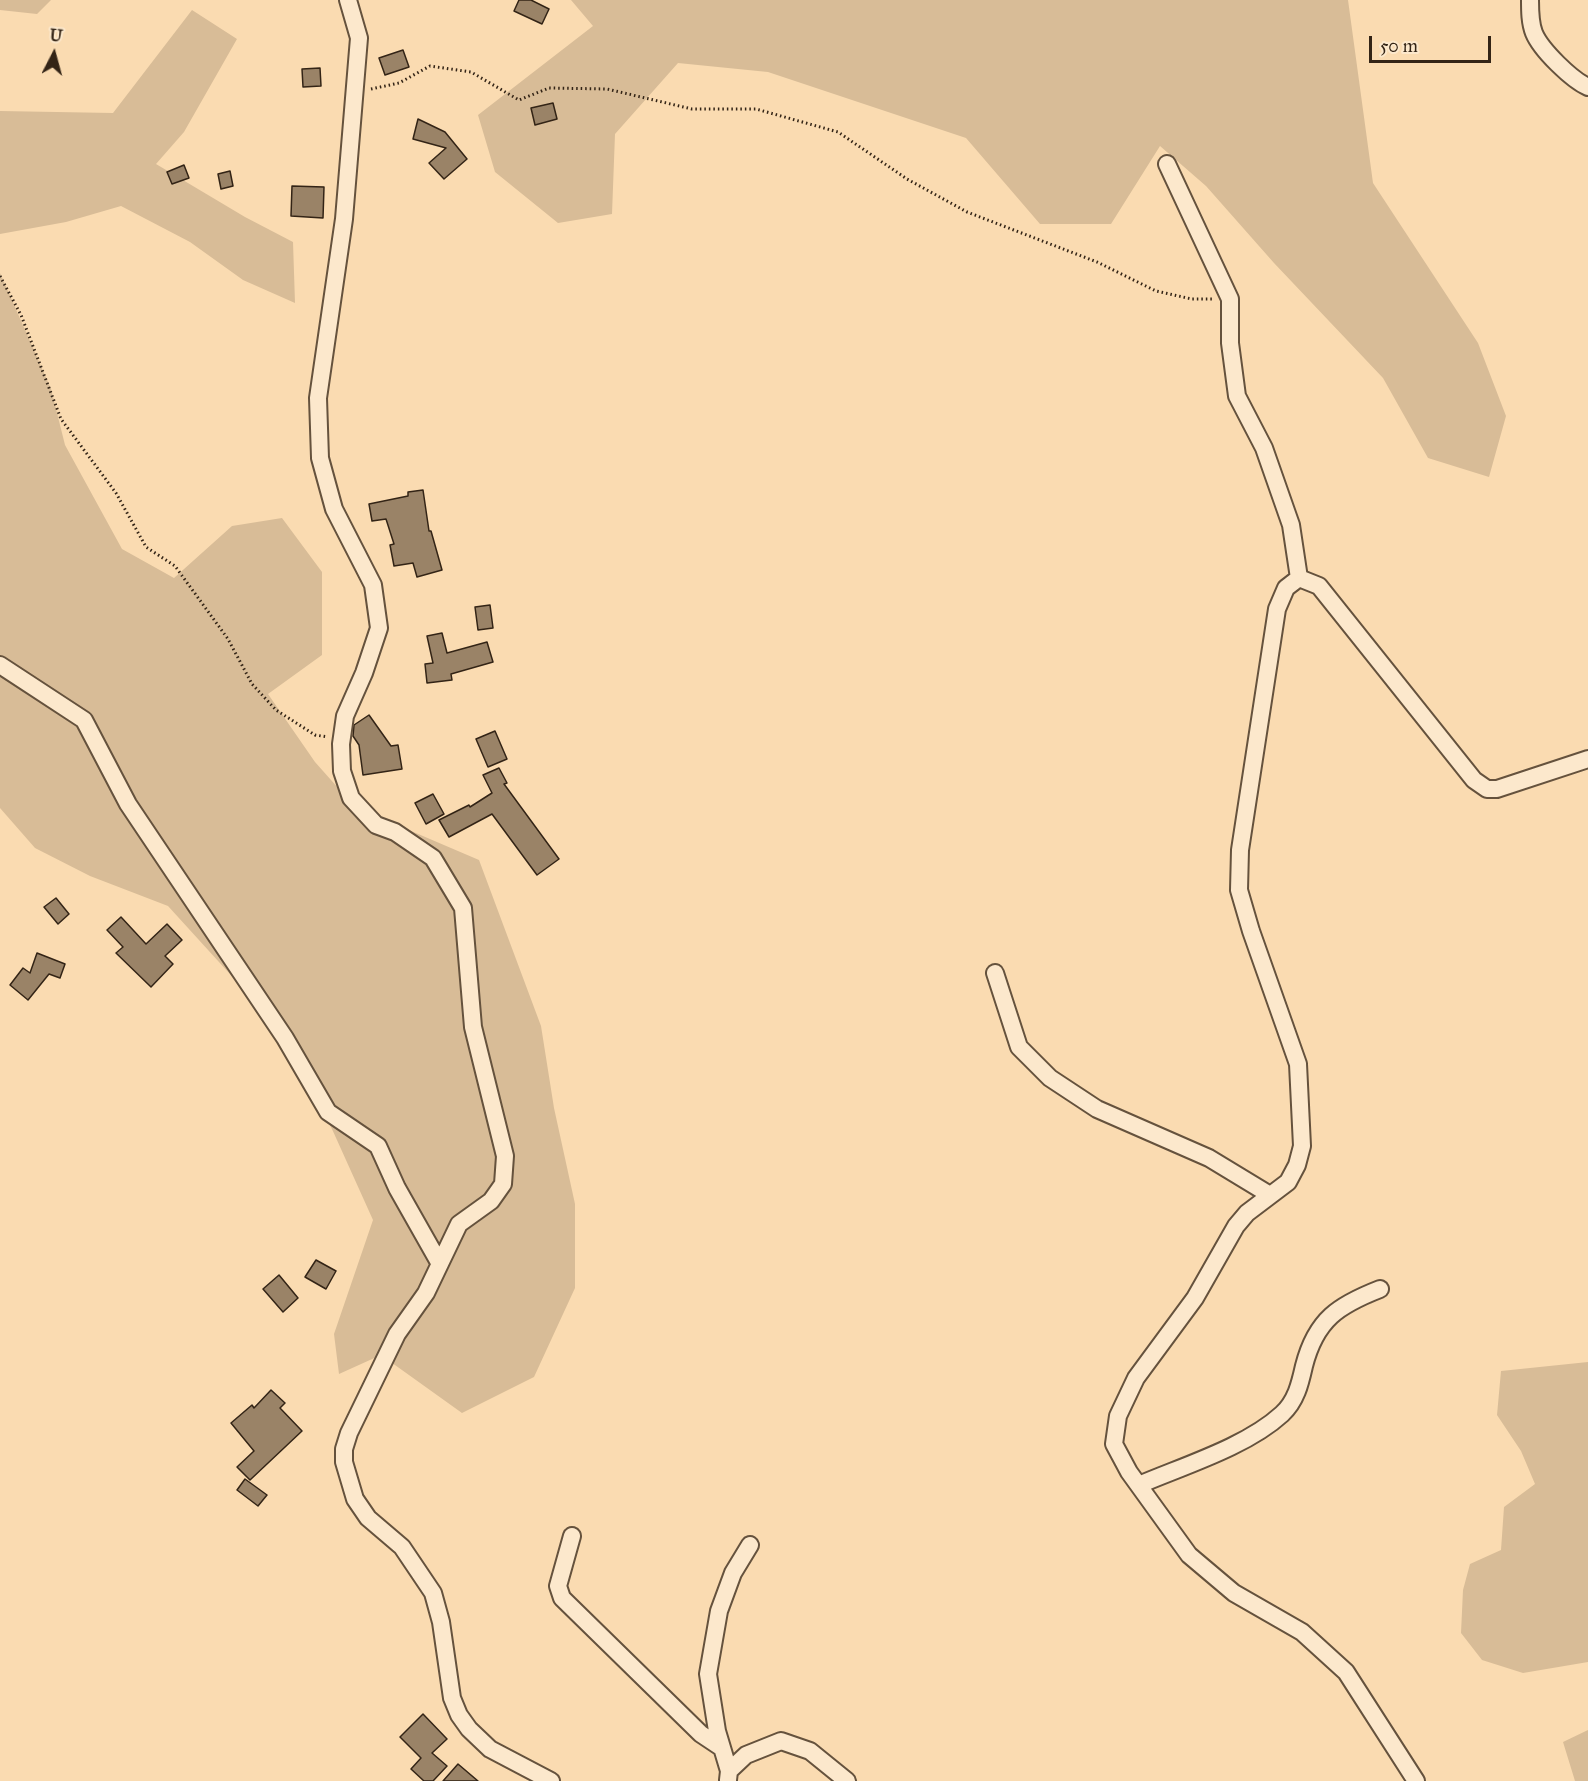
<!DOCTYPE html>
<html>
<head>
<meta charset="utf-8">
<style>
	body { margin:0 }
	#map { position:relative; width:1588px; height:1781px; overflow:hidden; background:#fadbb1; font-family:"IM FELL Great Primer",serif }
	canvas { display:block }
	.north { position:absolute; left:24px; top:24px; width:60px; height:60px; -webkit-text-stroke:4px #fce8cc; paint-order:stroke; rotate:6deg; font-size:16px; font-weight:700; line-height:24px; text-align:center; color:#332416 }
	.north::after { content:''; display:block; margin:auto; width:21px; height:27px; background:#332416; clip-path:polygon(50% 0,100% 100%,50% 72%,0 100%) }
	.scale { position:absolute; left:1369px; top:36px; width:122px; height:27px; box-sizing:border-box; border:3px solid #332416; border-top:0; padding-left:8px; font-size:18px; line-height:21px; white-space:nowrap; color:#332416; -webkit-text-stroke:4px #fce8cc; paint-order:stroke }
</style>
</head>
<body>
<div id="map">
<canvas width="1588" height="1781"></canvas>
<div class="north">U</div>
<div class="scale">50 m</div>
</div>
<script>
const g = document.querySelector('canvas').getContext('2d');
g.lineJoin = 'round';
function paint(path, color) { g.fillStyle = color; g.fill(path, 'evenodd'); }
function trace(path, color, width, dash) { g.strokeStyle = color; g.lineWidth = width; g.lineCap = dash ? 'butt' : 'round'; g.setLineDash(dash || []); g.stroke(path); }
paint(new Path2D(`
	M 0,0 L 51,0 L 37,14 L 0,10 Z
	M 571,0 L 1348,0 L 1373,183 L 1478,343 L 1506,416 L 1489,477 L 1428,458 L 1383,378 L 1274,263 L 1206,186 L 1160,146 L 1111,224 L 1040,224 L 966,138 L 768,72 L 678,63 L 615,134 L 612,214 L 558,223 L 495,172 L 478,115 L 593,26 Z
	M 192,10 L 237,39 L 184,132 L 156,164 L 245,217 L 293,242 L 295,303 L 243,280 L 190,242 L 121,206 L 66,222 L 0,234 L 0,111 L 113,113 Z
	M 0,273 L 51,389 L 65,445 L 122,549 L 174,578 L 232,526 L 282,518 L 322,572 L 322,655 L 268,694 L 315,762 L 355,807 L 479,860 L 541,1026 L 554,1108 L 575,1204 L 575,1288 L 534,1377 L 462,1413 L 381,1355 L 339,1374 L 334,1334 L 373,1220 L 332,1129 L 304,1078 L 249,995 L 168,906 L 90,876 L 35,848 L 0,808 Z
	M 1588,1362 L 1588,1662 L 1523,1673 L 1482,1660 L 1461,1633 L 1463,1590 L 1470,1564 L 1501,1550 L 1504,1507 L 1535,1484 L 1521,1451 L 1497,1415 L 1501,1371 Z
	M 1588,1730 L 1588,1781 L 1575,1781 L 1563,1742 Z`), '#d8bc97');
const building = new Path2D(`
	M 519,0 L 531,0 L 549,9 L 542,24 L 514,11 Z
	M 403,50 L 409,67 L 385,75 L 379,58 Z
	M 320,68 L 321,86 L 303,87 L 302,69 Z
	M 553,103 L 557,119 L 535,125 L 531,108 Z
	M 418,119 L 445,132 L 467,159 L 444,179 L 429,163 L 446,148 L 413,139 Z
	M 184,165 L 189,178 L 172,184 L 167,172 Z
	M 230,171 L 233,186 L 221,189 L 218,174 Z
	M 292,186 L 324,187 L 323,218 L 291,216 Z
	M 423,490 L 429,531 L 431,531 L 442,570 L 417,577 L 413,563 L 394,566 L 390,545 L 394,544 L 386,519 L 372,521 L 369,504 L 408,496 L 408,492 Z
	M 490,605 L 493,628 L 478,630 L 475,607 Z
	M 442,633 L 447,653 L 487,642 L 493,662 L 451,674 L 452,680 L 427,683 L 425,664 L 433,663 L 427,636 Z
	M 369,715 L 391,746 L 398,745 L 402,769 L 363,775 L 359,745 L 353,736 L 354,725 Z
	M 495,731 L 507,759 L 488,767 L 476,739 Z
	M 499,768 L 507,783 L 504,784 L 559,859 L 537,875 L 492,814 L 449,837 L 439,820 L 469,805 L 470,807 L 492,793 L 483,775 Z
	M 433,794 L 444,814 L 426,824 L 415,803 Z
	M 56,898 L 69,914 L 58,924 L 44,907 Z
	M 121,917 L 146,944 L 167,924 L 182,940 L 165,956 L 173,964 L 151,987 L 116,953 L 123,947 L 107,930 Z
	M 37,953 L 65,964 L 60,978 L 49,974 L 28,1000 L 10,985 L 23,968 L 30,973 Z
	M 316,1260 L 336,1271 L 326,1289 L 305,1277 Z
	M 279,1275 L 298,1298 L 283,1312 L 263,1289 Z
	M 271,1390 L 285,1403 L 280,1408 L 302,1431 L 250,1480 L 237,1467 L 254,1451 L 231,1423 L 252,1405 L 254,1408 Z
	M 245,1479 L 267,1495 L 258,1506 L 237,1490 Z
	M 423,1714 L 447,1739 L 432,1753 L 447,1766 L 433,1781 L 424,1781 L 411,1769 L 421,1758 L 400,1737 Z
	M 458,1764 L 478,1781 L 443,1781 Z`);
paint(building, '#9a8367');
trace(building, '#332416', 1.5);
const minor = new Path2D(`
	M 348,0 L 359,38 L 344,219 L 318,398 L 320,458 L 334,509 L 373,585 L 379,628 L 364,673 L 345,716 L 341,744 L 342,771 L 351,798 L 376,825 L 395,832 L 433,858 L 463,908 L 473,1027 L 505,1156 L 503,1184 L 491,1201 L 459,1224 L 426,1293 L 397,1334 L 349,1433 L 344,1449 L 344,1462 L 355,1499 L 368,1518 L 402,1547 L 433,1593 L 441,1622 L 452,1698 L 459,1715 L 469,1729 L 490,1749 L 551,1781
	M 1530,0 C 1530,11 1530,23 1534,33 C 1541,50 1572,80 1588,87
	M 1167,164 L 1230,299 L 1230,343 L 1237,396 L 1264,448 L 1291,525 L 1299,578
	M 0,665 L 84,720 L 128,804 L 285,1038 L 328,1112 L 378,1146 L 397,1188 L 440,1264
	M 995,973 L 1019,1047 L 1050,1078 L 1097,1109 L 1209,1158 L 1270,1195
	M 1139,1485 C 1183,1466 1246,1447 1282,1414 C 1296,1401 1300,1384 1304,1366 C 1316,1319 1339,1305 1380,1289
	M 572,1536 L 558,1586 L 562,1598 L 701,1734 L 722,1748
	M 729,1771 L 717,1731 L 708,1674 L 719,1611 L 733,1573 L 750,1545
	M 728,1780 L 729,1771 L 746,1755 L 781,1741 L 810,1751 L 847,1781
	M 1416,1781 L 1346,1672 L 1302,1632 L 1234,1593 L 1189,1555 L 1129,1472 L 1114,1444 L 1118,1416 L 1136,1378 L 1195,1298 L 1236,1226 L 1247,1213 L 1288,1182 L 1297,1165 L 1302,1146 L 1298,1064 L 1251,931 L 1239,890 L 1240,850 L 1277,609 L 1286,588 L 1299,578 L 1319,586 L 1474,780 L 1487,789 L 1497,789 L 1588,759`);
trace(minor, '#65523d', 20);
trace(new Path2D(`
	M 371,89 L 399,83 L 430,66 L 471,72 L 519,100 L 549,88 L 607,89 L 692,109 L 756,109 L 838,132 L 907,179 L 967,212 L 1097,262 L 1156,291 L 1192,299 L 1213,299
	M 0,276 L 21,315 L 61,419 L 116,493 L 146,547 L 175,566 L 228,639 L 252,684 L 276,710 L 315,735 L 328,737`), '#332416', 3, [1.5, 3]);
trace(minor, '#fce8cc', 16);
</script>
</body>
</html>
